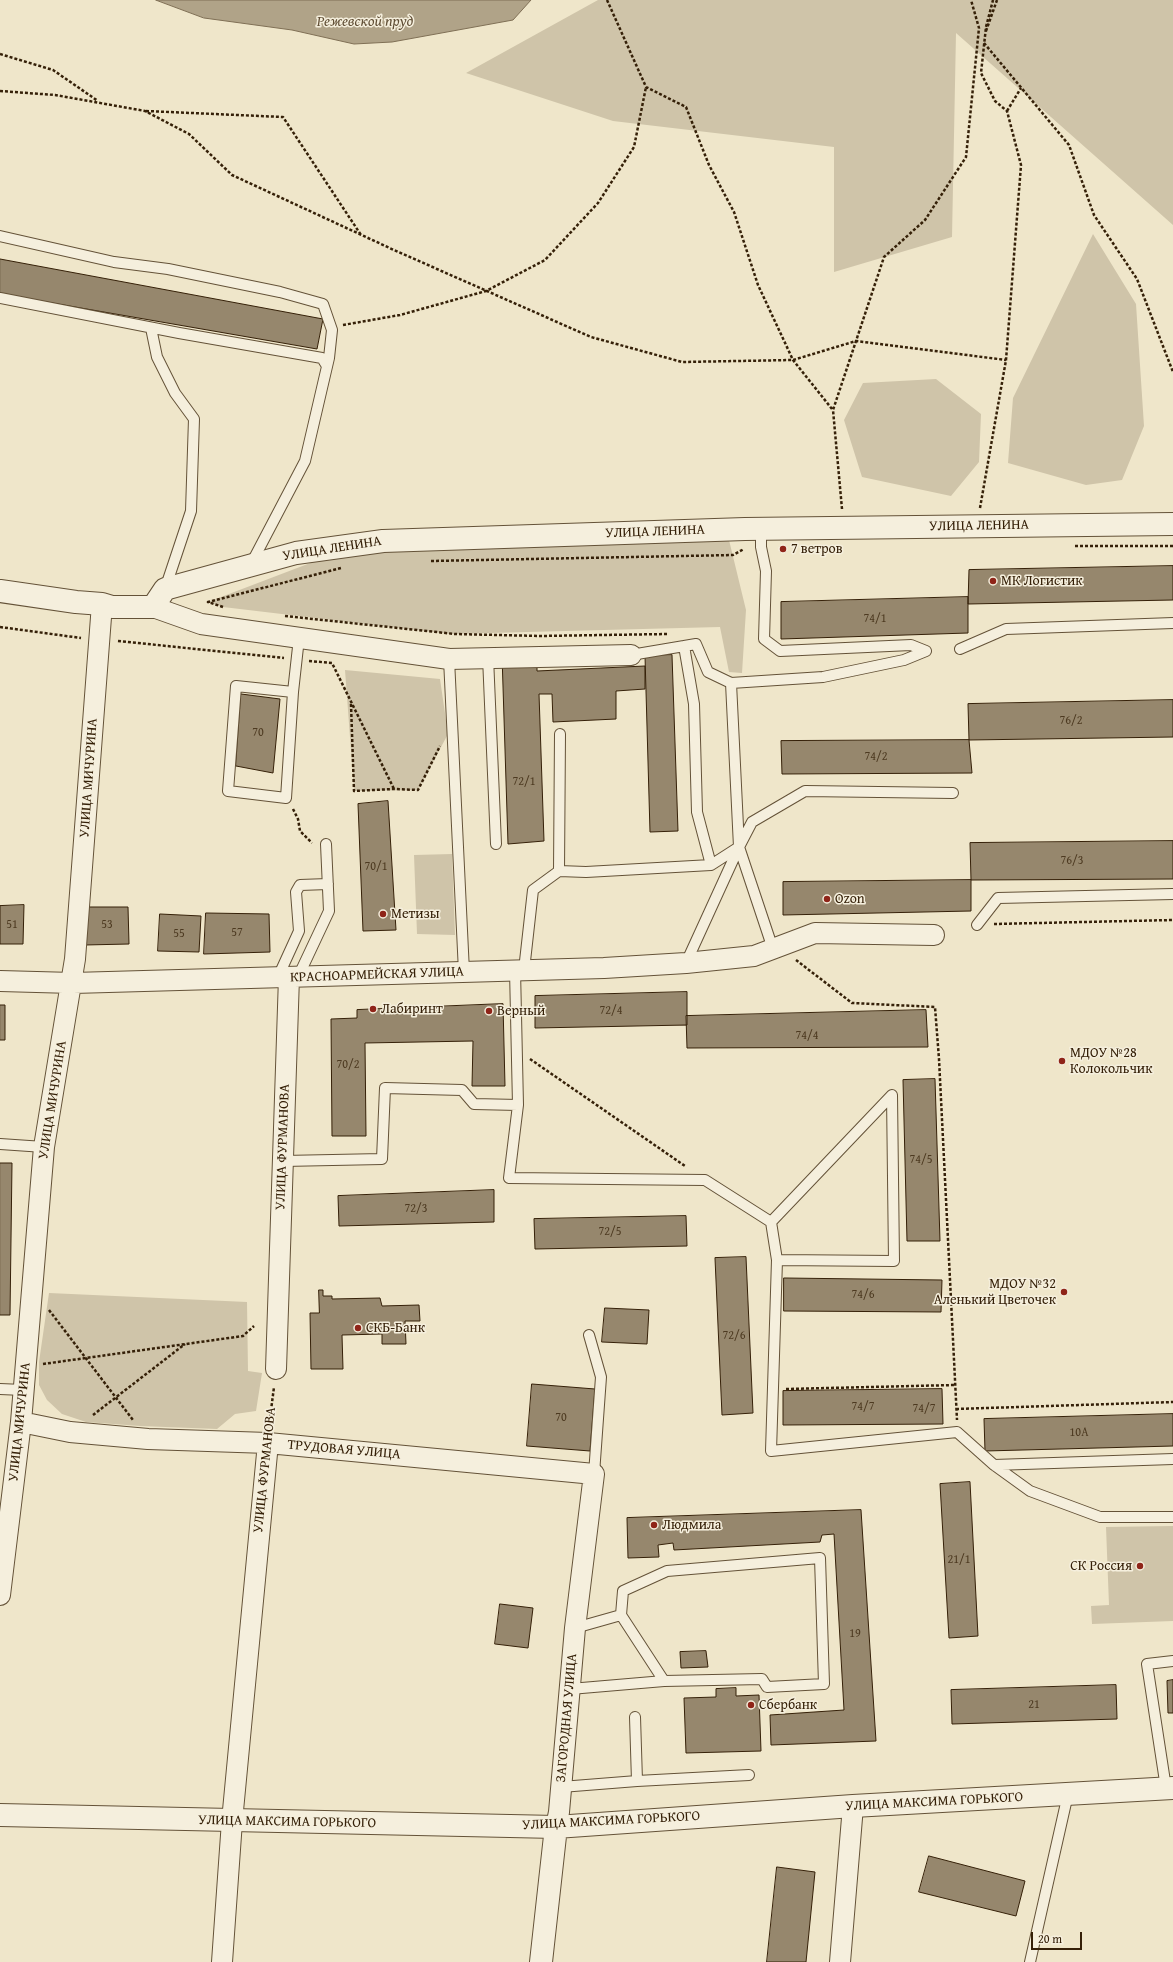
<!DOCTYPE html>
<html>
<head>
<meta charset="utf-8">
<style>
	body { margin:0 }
	#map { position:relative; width:1173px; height:1962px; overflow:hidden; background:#efe6ca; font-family:"Gentium Book Plus",serif }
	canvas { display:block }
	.scale { position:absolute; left:1031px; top:1932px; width:51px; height:18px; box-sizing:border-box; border:2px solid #352008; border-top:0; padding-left:5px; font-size:12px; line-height:14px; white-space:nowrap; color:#352008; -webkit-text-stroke:3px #f5efdd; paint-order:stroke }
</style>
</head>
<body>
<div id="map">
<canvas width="1173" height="1962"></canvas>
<div class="scale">20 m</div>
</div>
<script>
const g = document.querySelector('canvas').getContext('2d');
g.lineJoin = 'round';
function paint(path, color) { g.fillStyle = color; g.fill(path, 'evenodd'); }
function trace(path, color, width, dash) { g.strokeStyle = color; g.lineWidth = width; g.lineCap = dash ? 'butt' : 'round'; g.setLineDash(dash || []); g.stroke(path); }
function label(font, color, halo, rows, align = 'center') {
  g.font = font + ' "Gentium Book Plus",serif'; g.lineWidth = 3; g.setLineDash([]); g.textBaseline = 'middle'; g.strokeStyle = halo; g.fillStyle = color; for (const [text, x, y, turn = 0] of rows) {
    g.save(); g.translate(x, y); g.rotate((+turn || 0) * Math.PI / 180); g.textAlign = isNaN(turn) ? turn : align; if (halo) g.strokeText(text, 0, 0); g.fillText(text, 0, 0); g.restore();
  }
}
paint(new Path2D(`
	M 598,0 L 1173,0 L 1173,225 L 956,33 L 952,237 L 834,272 L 834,147 L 613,121 L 466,73 Z
	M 1093,234 L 1136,304 L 1144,426 L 1122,480 L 1086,485 L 1008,463 L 1013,398 Z
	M 936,379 L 981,414 L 979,462 L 951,496 L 862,477 L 844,420 L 863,383 Z
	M 729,540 L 746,610 L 742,673 L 729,672 L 720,627 L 450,634 L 223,607 L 208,602 L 326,557 L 370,550 Z
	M 345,670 L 440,679 L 448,734 L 418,790 L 354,791 Z
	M 452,854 L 455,935 L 417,934 L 414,855 Z
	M 49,1293 L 247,1302 L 248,1371 L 262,1373 L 256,1411 L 235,1414 L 217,1429 L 140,1426 L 86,1422 L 62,1414 L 47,1400 L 39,1385 L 39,1362 Z
	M 1173,1526 L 1173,1621 L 1092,1624 L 1091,1606 L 1109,1605 L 1106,1527 Z`), '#cfc4a9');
const water = new Path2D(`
	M 156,0 L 531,0 L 513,20 L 392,42 L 354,44 L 292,30 L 204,18 Z`);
paint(water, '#b0a388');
trace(water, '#7f6f55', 1);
const building = new Path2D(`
	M 0,259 L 323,319 L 317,349 L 0,294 Z
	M 1173,566 L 1173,600 L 968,604 L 969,570 Z
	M 968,597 L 968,633 L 781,639 L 781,602 Z
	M 537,654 L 537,671 L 645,666 L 645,689 L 616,691 L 616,719 L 553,722 L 552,694 L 539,694 L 544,841 L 508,844 L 502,655 Z
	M 672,655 L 678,831 L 650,832 L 645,656 Z
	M 241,694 L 280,699 L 273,773 L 236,766 Z
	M 1173,700 L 1173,737 L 969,740 L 968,704 Z
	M 969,740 L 972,773 L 782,774 L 781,741 Z
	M 388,801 L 396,930 L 363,931 L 358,804 Z
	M 1173,841 L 1173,879 L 971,880 L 970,843 Z
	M 971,880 L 971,911 L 783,915 L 783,882 Z
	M 24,905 L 23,944 L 0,944 L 0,906 Z
	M 85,907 L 128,907 L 129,944 L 85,945 Z
	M 206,913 L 269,914 L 270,952 L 204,954 Z
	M 160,914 L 201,916 L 199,952 L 158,951 Z
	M 687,992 L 687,1025 L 535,1028 L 535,996 Z
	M 503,1004 L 505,1086 L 472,1086 L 473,1041 L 365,1043 L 366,1136 L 332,1136 L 331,1019 L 357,1018 L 357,1010 Z
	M 0,1005 L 5,1005 L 5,1040 L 0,1040 Z
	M 926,1010 L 928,1047 L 687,1048 L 686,1016 Z
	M 935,1079 L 940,1241 L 907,1241 L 903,1080 Z
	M 0,1163 L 12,1163 L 10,1315 L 0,1315 Z
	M 494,1190 L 494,1222 L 339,1226 L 338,1196 Z
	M 686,1216 L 687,1246 L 535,1249 L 534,1219 Z
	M 746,1257 L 753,1413 L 722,1415 L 715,1258 Z
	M 784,1278 L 942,1280 L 941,1312 L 784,1311 Z
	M 319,1290 L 323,1290 L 323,1296 L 332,1296 L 332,1299 L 380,1298 L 382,1306 L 419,1305 L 420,1321 L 405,1321 L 406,1344 L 382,1344 L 382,1334 L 342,1335 L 343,1369 L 311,1369 L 310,1313 L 319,1313 Z
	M 605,1308 L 649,1310 L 647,1344 L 602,1342 Z
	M 532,1384 L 595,1389 L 590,1451 L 527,1446 Z
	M 942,1389 L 943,1424 L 783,1425 L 783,1391 Z
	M 1173,1414 L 1173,1446 L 985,1451 L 984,1419 Z
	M 970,1482 L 978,1636 L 949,1638 L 940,1484 Z
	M 861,1510 L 876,1741 L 771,1745 L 770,1715 L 844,1710 L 834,1534 L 822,1535 L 820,1542 L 674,1550 L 673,1543 L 658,1545 L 659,1557 L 628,1558 L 627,1518 Z
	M 500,1604 L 533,1608 L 528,1648 L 495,1644 Z
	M 706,1651 L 708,1667 L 681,1668 L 680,1652 Z
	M 1173,1680 L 1173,1713 L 1168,1713 L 1167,1681 Z
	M 1116,1685 L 1117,1719 L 952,1724 L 951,1690 Z
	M 736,1688 L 736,1696 L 759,1695 L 761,1751 L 686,1753 L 684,1698 L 716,1697 L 716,1689 Z
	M 929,1856 L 1025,1881 L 1016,1916 L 919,1892 Z
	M 777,1867 L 815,1872 L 806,1962 L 767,1962 Z`);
paint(building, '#96876d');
trace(building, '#352008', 1);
const service = new Path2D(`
	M 0,236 L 114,262 L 168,269 L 280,292 L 323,304 L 332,330 L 329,358 L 305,461 L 251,564
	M 0,298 L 179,333 L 322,358 L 327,366
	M 151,328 L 157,357 L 175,393 L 194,419 L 191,511 L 165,589
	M 684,646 L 694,704 L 697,812 L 711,865
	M 960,649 L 1006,629 L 1173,623
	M 631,655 L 696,644 L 708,672 L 731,683 L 823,677 L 904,660 L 926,651 L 911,645 L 780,651 L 764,639 L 766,571 L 761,547 L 761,529
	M 488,657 L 496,844
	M 449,659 L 464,972
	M 293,692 L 236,686 L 228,791 L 286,798 L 293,692 L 299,638
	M 739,847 L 752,822 L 805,791 L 953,793
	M 559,871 L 560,734
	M 977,925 L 998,898 L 1173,894
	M 686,963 L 739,847 L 773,949
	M 515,970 L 518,1105 L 509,1178 L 705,1180 L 771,1222 L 777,1260 L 771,1451 L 957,1432 L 994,1465 L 1173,1459
	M 524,970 L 533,890 L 559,871 L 586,872 L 711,865 L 739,847 L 731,683
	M 278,977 L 299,931 L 296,892 L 300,885 L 328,884
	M 298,977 L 329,911 L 326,844
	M 0,1144 L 44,1147
	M 283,1161 L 382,1159 L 385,1088 L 462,1090 L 474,1104 L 518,1105
	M 771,1222 L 892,1095
	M 777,1260 L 894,1261 L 892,1095
	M 589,1335 L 601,1377 L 594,1474
	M 0,1389 L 23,1390
	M 994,1465 L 1030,1491 L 1100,1517 L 1173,1517
	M 575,1628 L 621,1615 L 664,1681
	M 570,1689 L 664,1681 L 762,1679 L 767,1687 L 824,1684 L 820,1558 L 667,1571 L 623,1591 L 621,1615
	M 635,1717 L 637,1781
	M 561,1787 L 637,1781 L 749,1775
	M 1166,1788 L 1147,1664 L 1173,1661
	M 1030,1962 L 1068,1794`);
const minor = new Path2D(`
	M 153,607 L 201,624 L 449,659 L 631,655
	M 0,981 L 73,983 L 604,968 L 686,963 L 754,956 L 815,933 L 934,935
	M 276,1369 L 289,977
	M 21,1422 L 70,1432 L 148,1439 L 268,1443 L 594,1474 L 575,1628 L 559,1812 L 556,1827
	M 0,1595 L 21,1422 L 44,1147 L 75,959 L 102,604
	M 222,1962 L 232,1821 L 268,1443
	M 840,1962 L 853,1806`);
const tertiary = new Path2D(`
	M 0,591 L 76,602 L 102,604 L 112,607 L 153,607 L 165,589 L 296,553 L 383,541 L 745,529 L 1173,524
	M 0,1815 L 556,1827 L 853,1806 L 1173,1788
	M 541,1962 L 556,1827`);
trace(service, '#645238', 12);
trace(minor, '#645238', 22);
trace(tertiary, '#645238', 24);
trace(new Path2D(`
	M 607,0 L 646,87 L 686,107 L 709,165 L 734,212 L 758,285 L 793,360 L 832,409
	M 986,31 L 997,0
	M 984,43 L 1069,145 L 1094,215 L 1137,279 L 1173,372
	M 0,54 L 53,70 L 98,101
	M 0,91 L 55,95 L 145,111 L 189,134 L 232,175 L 394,250 L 591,337 L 682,362 L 793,360 L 856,341 L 1006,360
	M 146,111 L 283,117 L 361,235
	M 1007,111 L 1021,88
	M 343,325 L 400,315 L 486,291 L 545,260 L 598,203 L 634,147 L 646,87
	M 980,508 L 1006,360 L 1021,165 L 1007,111 L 995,101 L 981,73 L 986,27 L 993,0
	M 842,509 L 833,410 L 884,257 L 925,220 L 966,157 L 979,28 L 971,0
	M 1075,546 L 1173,546
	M 431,561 L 733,555 L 744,549
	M 223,607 L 208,602 L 341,568
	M 285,616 L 455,634 L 540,636 L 667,634
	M 0,627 L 81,638
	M 118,641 L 284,658
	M 309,661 L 332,663 L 394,789
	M 351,704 L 354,791 L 394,789 L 418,790 L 440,746
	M 293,809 L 298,819 L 300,831 L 312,843
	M 994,924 L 1173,920
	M 796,960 L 852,1003 L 935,1007 L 939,1059 L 957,1420
	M 530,1059 L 685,1166
	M 49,1310 L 133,1420
	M 43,1364 L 243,1336 L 254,1326
	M 786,1389 L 955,1385
	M 956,1409 L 1173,1402
	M 93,1415 L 185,1344
	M 269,1426 L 274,1387`), '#352008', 2.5, [3, 2]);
trace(service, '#f5efdd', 10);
trace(minor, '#f5efdd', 20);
trace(tertiary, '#f5efdd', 22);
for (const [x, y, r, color] of [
	[783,549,4,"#8f2418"],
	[993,581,4,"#8f2418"],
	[827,899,4,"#8f2418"],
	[383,914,4,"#8f2418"],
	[373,1009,4,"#8f2418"],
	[489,1011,4,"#8f2418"],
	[1062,1061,4,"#8f2418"],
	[1064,1292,4,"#8f2418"],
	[358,1328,4,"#8f2418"],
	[654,1525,4,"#8f2418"],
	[1140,1566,4,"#8f2418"],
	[751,1705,4,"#8f2418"]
]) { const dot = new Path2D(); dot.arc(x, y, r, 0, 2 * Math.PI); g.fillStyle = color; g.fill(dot); trace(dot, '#f5efdd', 1.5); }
label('12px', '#4d3a21', null, [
	["74/1",875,619],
	["76/2",1071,721],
	["70",258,733],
	["74/2",876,757],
	["72/1",524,782],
	["76/3",1072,861],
	["70/1",376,867],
	["51",12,925],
	["53",107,925],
	["57",237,933],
	["55",179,934],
	["72/4",611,1011],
	["74/4",807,1036],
	["70/2",348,1065],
	["74/5",921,1160],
	["72/3",416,1209],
	["72/5",610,1232],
	["74/6",863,1295],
	["72/6",734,1336],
	["74/7",863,1407],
	["74/7",924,1409],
	["70",561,1418],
	["10А",1079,1433],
	["21/1",959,1560],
	["19",855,1634],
	["21",1034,1705]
]);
label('14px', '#352008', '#f5efdd', [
	["УЛИЦА ЛЕНИНА",979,526,-1],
	["УЛИЦА ЛЕНИНА",655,532,-2],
	["УЛИЦА ЛЕНИНА",332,549,-9],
	["УЛИЦА МИЧУРИНА",89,778,-86],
	["КРАСНОАРМЕЙСКАЯ УЛИЦА",377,975,-2],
	["УЛИЦА МИЧУРИНА",53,1100,-81],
	["УЛИЦА ФУРМАНОВА",283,1147,-88],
	["УЛИЦА МИЧУРИНА",20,1422,-84],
	["ТРУДОВАЯ УЛИЦА",344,1450,5],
	["УЛИЦА ФУРМАНОВА",265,1470,-84],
	["ЗАГОРОДНАЯ УЛИЦА",567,1718,-85],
	["УЛИЦА МАКСИМА ГОРЬКОГО",934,1802,-3],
	["УЛИЦА МАКСИМА ГОРЬКОГО",611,1821,-3],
	["УЛИЦА МАКСИМА ГОРЬКОГО",287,1822,1]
]);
label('14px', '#352008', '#f5efdd', [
	["7 ветров",791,549],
	["МК Логистик",1001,581],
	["Ozon",835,899],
	["Метизы",391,914],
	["Лабиринт",381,1009],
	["Верный",497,1011],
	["МДОУ №28",1070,1053],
	["Колокольчик",1070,1069],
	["МДОУ №32",1056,1284,"right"],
	["Аленький Цветочек",1056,1300,"right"],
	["СКБ-Банк",366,1328],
	["Людмила",662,1525],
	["СК Россия",1132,1566,"right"],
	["Сбербанк",759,1705]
], 'left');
label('italic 15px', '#604e35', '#f5efdd', [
	["Режевской пруд",365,22]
]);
</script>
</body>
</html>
